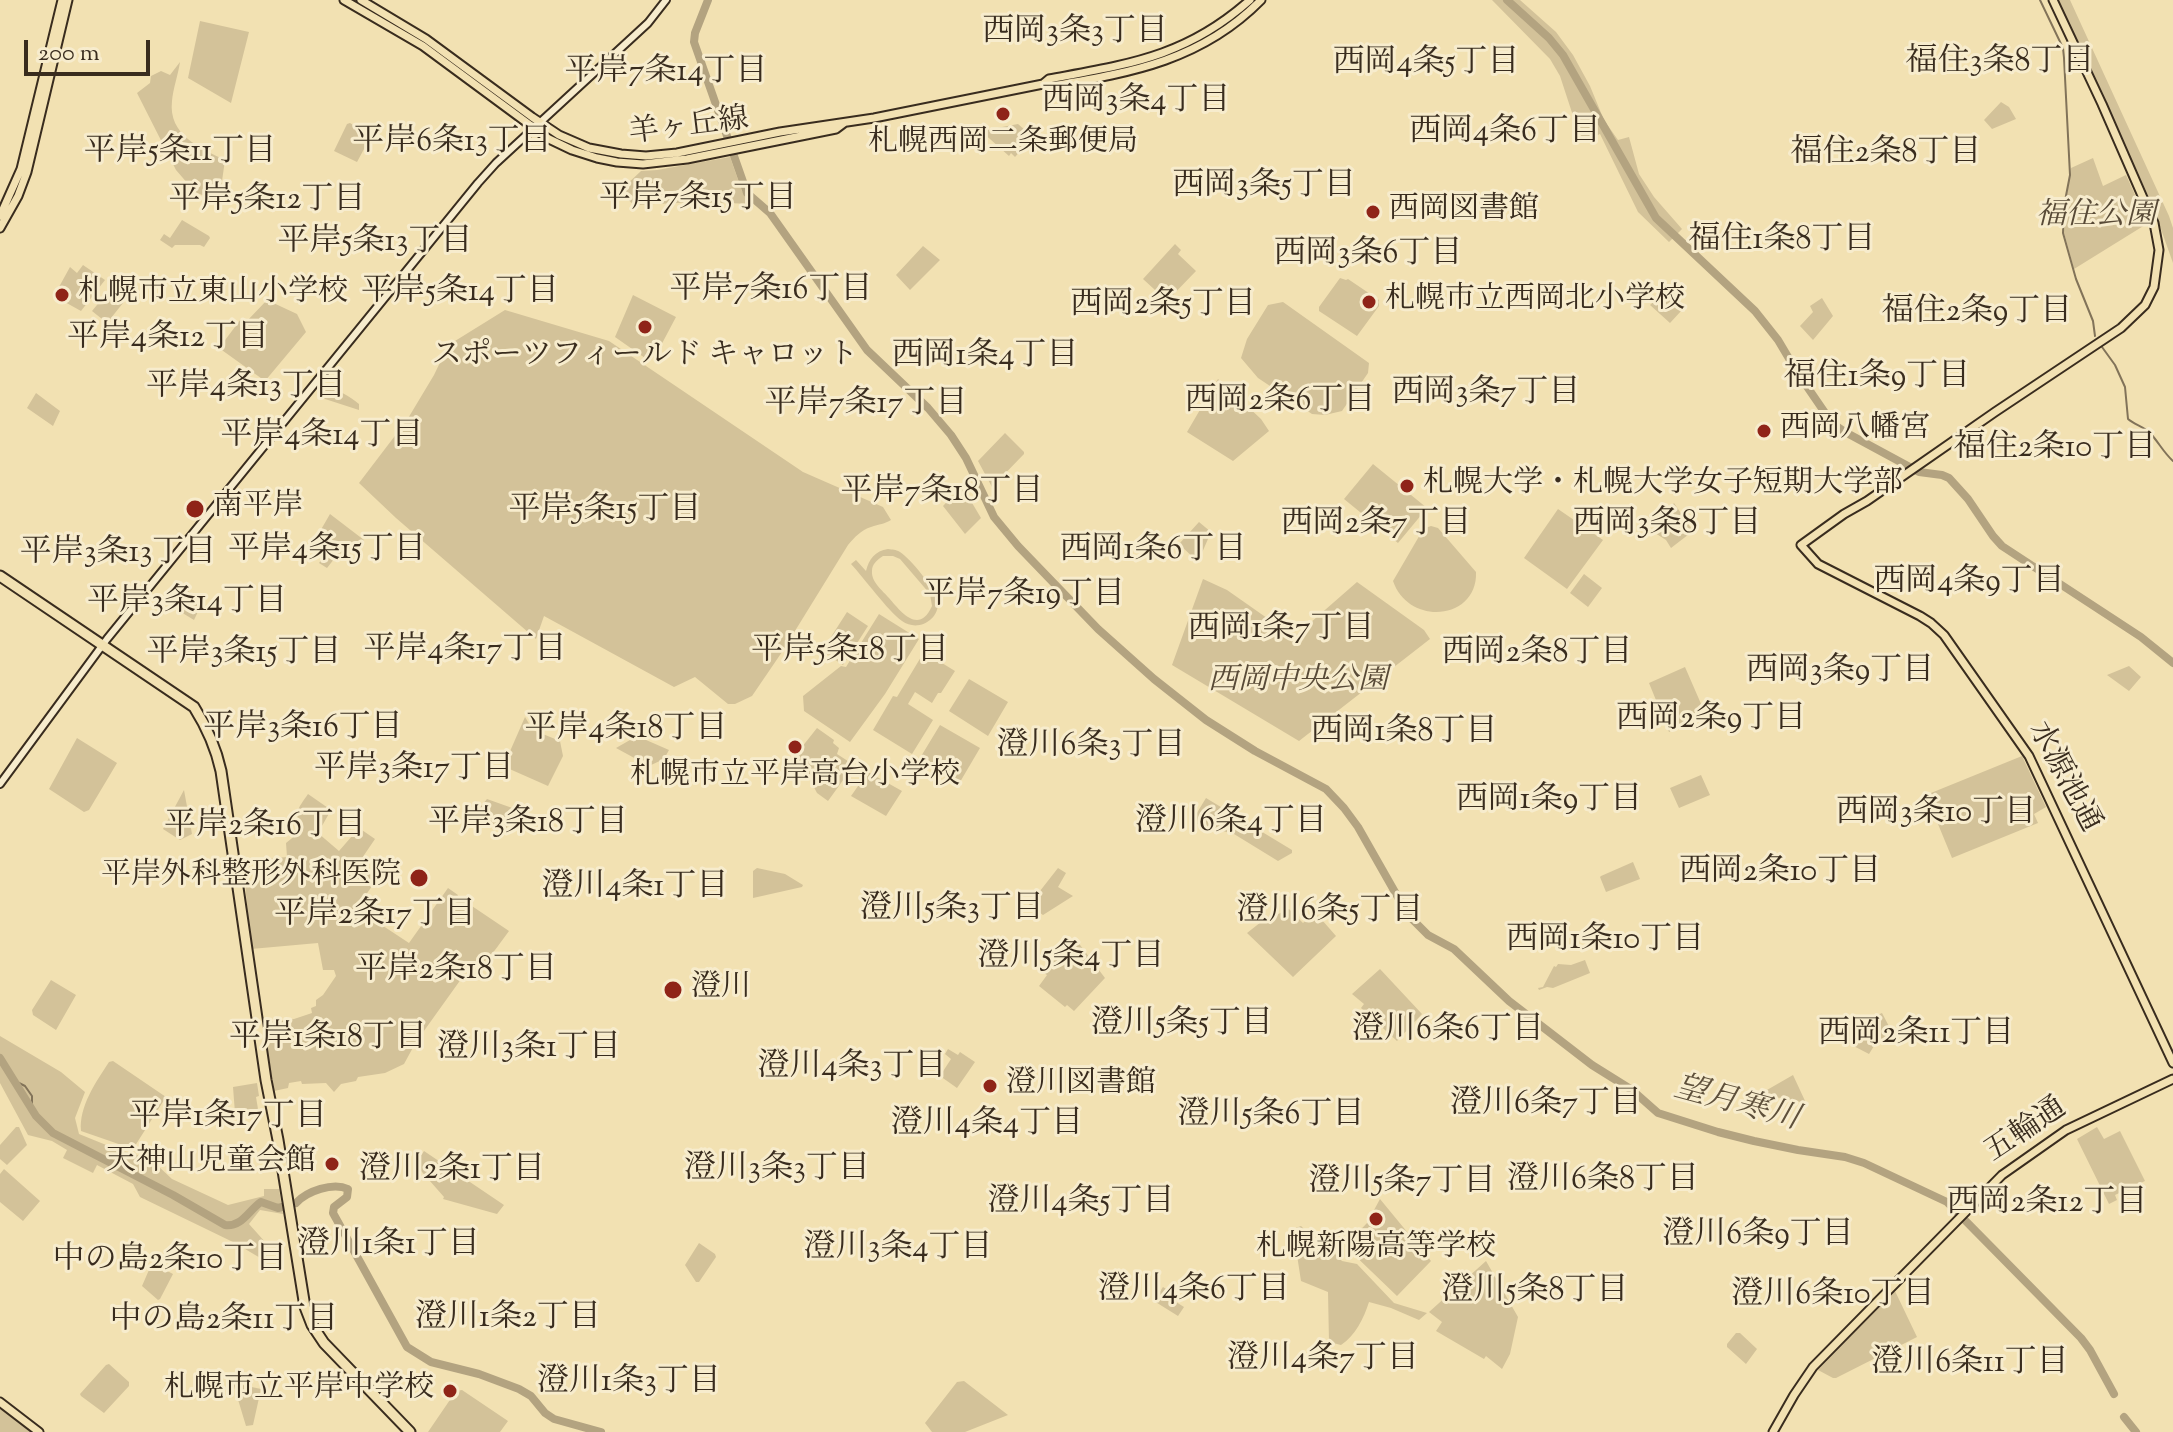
<!DOCTYPE html>
<html>
<head>
<meta charset="utf-8">
<style>
	body { margin:0 }
	#map { position:relative; width:2173px; height:1432px; overflow:hidden; background:#f2e1b2; font-family:"Sorts Mill Goudy",serif }
	canvas { display:block }
	.scale { position:absolute; left:24px; top:40px; width:126px; height:36px; box-sizing:border-box; border:4px solid #392c1e; border-top:0; padding-left:10px; font-size:24px; line-height:28px; white-space:nowrap; color:#392c1e; -webkit-text-stroke:6px #f7eccd; paint-order:stroke }
</style>
</head>
<body>
<div id="map">
<canvas width="2173" height="1432"></canvas>
<div class="scale">200 m</div>
</div>
<script>
const g = document.querySelector('canvas').getContext('2d');
g.lineJoin = 'round';
function paint(path, color) { g.fillStyle = color; g.fill(path, 'evenodd'); }
function trace(path, color, width, dash) { g.strokeStyle = color; g.lineWidth = width; g.lineCap = dash ? 'butt' : 'round'; g.setLineDash(dash || []); g.stroke(path); }
function label(font, color, halo, rows, align = 'center') {
  g.font = font + ' "Sorts Mill Goudy","Noto Serif JP",serif'; g.lineWidth = 6; g.setLineDash([]); g.textBaseline = 'middle'; g.strokeStyle = halo; g.fillStyle = color; for (const [text, x, y, turn = 0] of rows) {
    g.save(); g.translate(x, y); g.rotate((+turn || 0) * Math.PI / 180); g.textAlign = isNaN(turn) ? turn : align; if (halo) g.strokeText(text, 0, 0); g.fillText(text, 0, 0); g.restore();
  }
}
paint(new Path2D(`
	M 1492,0 L 1520,0 L 1556,32 L 1573,55 L 1590,86 L 1604,120 L 1618,140 L 1629,137 L 1639,174 L 1654,197 L 1682,229 L 1669,242 L 1638,212 L 1600,134 L 1585,141 L 1578,131 L 1560,76 L 1550,59 Z
	M 2057,0 L 2070,0 L 2169,216 L 2173,228 L 2173,263 L 2152,204 Z
	M 200,21 L 249,32 L 231,103 L 188,78 Z
	M 180,62 C 178,75 173,89 172,101 C 168,135 200,148 225,160 L 219,202 L 195,192 L 176,170 L 137,93 L 150,83 L 151,76 L 161,71 L 170,75 Z
	M 2001,102 L 2009,107 L 2016,119 L 1992,129 L 1984,120 Z
	M 350,123 L 371,136 L 357,162 L 334,151 L 347,124 Z
	M 1018,124 L 1033,137 L 1015,157 L 1011,153 L 1009,156 L 981,131 Z
	M 730,157 L 742,191 L 753,204 L 699,202 L 634,205 L 615,188 L 619,185 L 624,187 L 641,171 L 657,170 Z
	M 2093,158 L 2103,186 L 2126,175 L 2147,221 L 2145,225 L 2074,269 L 2064,233 L 2065,206 L 2071,168 Z
	M 182,220 L 209,236 L 210,238 L 204,247 L 200,245 L 175,245 L 172,248 L 160,240 L 164,234 L 170,238 Z
	M 1175,244 L 1181,250 L 1178,254 L 1196,271 L 1167,301 L 1143,279 Z
	M 923,246 L 940,260 L 910,290 L 896,275 Z
	M 83,265 L 105,280 L 81,311 L 54,296 L 70,267 L 77,273 Z
	M 1340,278 L 1346,280 L 1348,279 L 1379,300 L 1379,306 L 1357,336 L 1319,311 L 1319,307 Z
	M 116,282 L 131,293 L 107,323 L 92,311 Z
	M 1663,293 L 1682,310 L 1670,323 L 1650,305 Z
	M 633,295 L 676,317 L 658,351 L 651,347 L 645,358 L 615,337 Z
	M 1822,298 L 1833,316 L 1813,340 L 1800,326 L 1813,312 L 1810,306 Z
	M 267,300 L 297,314 L 306,332 L 265,381 L 219,348 L 241,319 L 246,322 Z
	M 1283,302 L 1369,363 L 1368,373 L 1342,411 L 1325,415 L 1312,414 L 1258,378 L 1241,358 L 1247,339 L 1268,305 Z
	M 505,310 L 609,341 L 803,472 L 883,507 L 891,520 C 885,524 879,524 871,527 C 861,530 855,537 848,545 L 782,652 L 752,696 L 735,704 L 728,704 L 695,677 L 674,687 L 544,616 L 536,639 L 396,518 L 359,483 L 407,420 L 434,375 L 447,348 L 455,341 Z
	M 1218,379 L 1261,419 L 1269,431 L 1233,461 L 1187,432 Z
	M 327,383 C 338,392 349,395 359,404 L 359,410 L 325,399 L 317,393 Z
	M 36,393 L 60,411 L 53,426 L 27,408 Z
	M 1005,433 L 1024,452 L 1024,454 L 992,487 L 978,461 Z
	M 1373,464 L 1427,508 L 1398,543 L 1344,499 Z
	M 962,486 L 981,518 L 965,534 L 943,506 Z
	M 1674,503 L 1693,531 L 1671,548 L 1666,540 L 1655,533 L 1655,529 Z
	M 1558,509 L 1603,540 L 1567,589 L 1524,558 Z
	M 330,514 L 364,540 L 360,547 L 338,554 L 327,568 L 319,563 L 327,551 L 315,540 Z
	M 1199,522 L 1211,532 L 1198,562 L 1179,544 Z
	M 1431,526 L 1438,528 L 1476,572 C 1478,620 1409,627 1393,581 L 1421,533 L 1425,528 Z
	M 888,549 C 893,550 895,549 900,552 C 910,558 937,591 938,602 C 939,621 917,632 902,621 C 887,610 865,579 851,564 L 856,560 L 866,571 C 869,559 875,551 888,549 ZM 883,556 L 893,556 L 900,559 L 930,594 L 932,606 C 919,635 901,612 889,598 C 883,591 871,582 872,571 C 872,564 877,560 883,556 Z
	M 1584,574 L 1602,588 L 1588,607 L 1570,593 Z
	M 1203,579 L 1227,590 L 1294,637 L 1357,582 L 1424,630 L 1430,639 L 1299,741 L 1172,665 Z
	M 180,587 L 182,587 L 203,601 L 194,620 L 171,606 Z
	M 847,612 L 868,626 L 843,665 L 822,651 Z
	M 879,614 L 919,639 L 885,694 L 850,742 L 804,711 L 803,696 L 841,666 L 846,667 Z
	M 924,652 L 955,671 L 941,693 L 938,693 L 932,703 L 915,692 L 908,704 L 933,720 L 912,754 L 873,730 L 893,696 L 897,697 Z
	M 2129,666 L 2141,677 L 2129,691 L 2107,675 Z
	M 1685,667 L 1705,713 L 1703,717 L 1669,732 L 1649,683 Z
	M 969,679 L 1008,702 L 988,736 L 949,711 Z
	M 525,717 L 533,730 L 560,741 L 563,756 L 548,786 L 505,767 L 504,765 Z
	M 940,725 L 980,748 L 960,782 L 920,758 Z
	M 817,728 L 834,740 L 833,743 L 839,748 L 837,754 L 854,765 L 828,801 L 817,793 L 807,774 L 790,762 Z
	M 637,736 L 669,750 L 664,759 L 649,766 L 616,748 Z
	M 77,738 L 117,763 L 89,810 L 84,812 L 49,789 Z
	M 2022,756 L 2046,807 L 2034,814 L 2038,823 L 1952,858 L 1926,795 Z
	M 868,772 L 902,791 L 886,816 L 851,796 Z
	M 1701,775 L 1710,795 L 1679,808 L 1670,788 Z
	M 184,790 L 192,834 L 180,840 L 163,829 Z
	M 308,794 L 331,810 L 318,833 L 339,851 L 359,828 L 375,839 L 358,864 L 377,879 L 363,899 L 374,906 L 368,916 L 409,943 L 448,888 L 458,895 L 454,905 L 460,898 L 509,931 C 496,948 484,971 460,970 L 464,975 L 416,1042 L 404,1064 L 385,1073 L 358,1077 L 356,1081 L 341,1084 L 334,1092 L 326,1083 L 302,1084 L 301,1081 L 289,1083 L 288,1088 L 274,1091 L 263,1023 L 294,1019 L 312,1013 L 311,1008 L 316,1006 L 316,1000 L 323,995 L 336,976 L 334,970 L 323,970 L 318,943 L 251,949 L 245,883 L 271,878 L 267,859 L 287,857 L 286,843 L 302,830 C 293,812 298,809 308,794 Z
	M 1206,798 L 1292,850 L 1292,853 L 1278,861 L 1234,834 L 1193,823 L 1192,821 Z
	M 487,799 L 515,809 L 505,832 L 471,818 Z
	M 1633,862 L 1640,879 L 1606,892 L 1600,877 L 1601,876 Z
	M 757,868 L 785,874 L 803,885 L 802,887 L 753,898 L 753,871 Z
	M 1058,868 L 1066,873 L 1058,887 L 1073,896 L 1043,915 L 1029,905 Z
	M 1289,909 L 1303,923 L 1315,912 L 1336,936 L 1293,977 L 1247,933 L 1261,922 Z
	M 1077,941 L 1105,978 L 1074,1011 L 1067,1005 L 1065,1007 L 1039,986 L 1047,975 L 1044,973 L 1064,948 Z
	M 1585,960 L 1590,973 L 1553,988 L 1547,987 L 1539,990 L 1538,988 L 1543,987 L 1554,966 L 1556,967 L 1558,964 L 1571,965 Z
	M 1380,969 L 1422,1014 L 1397,1041 L 1361,1008 L 1364,1004 L 1352,994 Z
	M 51,980 L 76,995 L 56,1030 L 33,1015 L 32,1010 Z
	M 1882,1013 L 1893,1034 L 1874,1046 L 1869,1054 L 1842,1040 L 1846,1033 L 1846,1029 Z
	M 0,1036 L 61,1072 L 85,1092 L 75,1118 L 79,1134 L 121,1151 L 133,1153 L 157,1165 L 172,1179 L 228,1205 L 264,1196 L 264,1189 L 279,1189 L 283,1214 L 260,1210 L 249,1224 L 266,1243 L 267,1262 L 235,1243 L 140,1197 L 133,1184 L 97,1165 L 93,1173 L 63,1158 L 67,1150 L 52,1141 L 28,1135 L 0,1083 Z
	M 948,1049 L 958,1055 L 960,1052 L 975,1062 L 957,1088 L 940,1076 L 951,1059 L 945,1054 Z
	M 113,1061 L 166,1097 L 133,1149 L 81,1131 C 79,1106 96,1082 109,1062 Z
	M 1793,1075 L 1806,1103 L 1760,1094 Z
	M 257,1083 L 259,1096 L 256,1097 L 258,1109 L 235,1113 L 233,1087 Z
	M 16,1127 L 19,1127 L 27,1145 L 7,1165 L 0,1159 L 0,1145 Z
	M 2097,1127 L 2104,1139 L 2120,1131 L 2145,1181 L 2115,1195 L 2117,1200 L 2109,1204 L 2077,1139 Z
	M 424,1151 L 504,1205 L 497,1214 L 443,1199 L 444,1197 L 415,1164 Z
	M 4,1169 L 40,1201 L 23,1221 L 0,1202 L 0,1174 Z
	M 1380,1199 L 1431,1261 L 1397,1296 L 1345,1246 L 1367,1223 Z
	M 1301,1226 L 1306,1231 L 1305,1234 L 1334,1253 L 1342,1261 L 1357,1264 L 1394,1303 L 1427,1313 L 1419,1320 L 1391,1308 L 1369,1302 C 1364,1318 1355,1336 1341,1345 L 1329,1342 L 1328,1292 L 1301,1281 L 1293,1229 Z
	M 699,1243 L 715,1254 L 716,1257 L 699,1282 L 696,1282 L 685,1265 Z
	M 1486,1261 L 1518,1317 L 1510,1354 L 1502,1369 L 1486,1356 L 1484,1359 L 1436,1331 L 1442,1322 L 1429,1312 Z
	M 152,1263 L 173,1274 L 160,1299 L 158,1300 L 142,1286 Z
	M 1163,1287 L 1179,1297 L 1176,1302 L 1184,1307 L 1178,1316 L 1154,1301 Z
	M 1895,1291 L 1917,1337 L 1836,1378 L 1833,1378 L 1818,1370 Z
	M 1736,1333 L 1740,1333 L 1757,1349 L 1746,1364 L 1727,1347 L 1727,1344 Z
	M 109,1364 L 129,1382 L 129,1386 L 104,1413 L 81,1396 L 80,1394 L 106,1365 Z
	M 964,1381 L 1008,1415 L 965,1432 L 932,1432 L 925,1423 L 957,1382 Z
	M 233,1383 L 261,1389 L 253,1425 L 246,1426 Z
	M 462,1390 L 508,1421 L 500,1432 L 428,1432 L 456,1391 Z
	M 0,1407 L 32,1432 L 0,1432 Z`), '#d3c299');
trace(new Path2D(`
	M 2040,0 L 2063,48 L 2064,58 L 2070,175 L 2064,206 L 2063,233 L 2076,279 L 2093,321 L 2095,336
	M 2102,347 L 2115,365 L 2125,387 L 2128,419 C 2135,425 2145,427 2151,434 C 2159,443 2164,453 2173,461
	M 15,1081 L 25,1086 L 32,1096 L 32,1108`), '#827359', 2);
trace(new Path2D(`
	M 708,0 L 695,33 L 694,42 L 747,193 L 770,213 L 867,350 L 928,408 L 951,435 L 966,458 L 994,517 L 1018,546 L 1098,629 L 1154,679 L 1206,720 L 1255,751 L 1326,789 L 1344,808 L 1358,827 L 1408,915 L 1428,935 L 1454,949 L 1509,1001 L 1592,1065 L 1632,1090 L 1658,1113 L 1718,1132 L 1754,1141 L 1798,1150 L 1845,1157 L 1864,1163 L 1947,1202 L 2081,1338 L 2090,1350 L 2114,1394
	M 1507,0 L 1549,38 L 1563,55 L 1656,218 L 1755,311 L 1778,340 L 1797,372 L 1832,423 L 1845,432 L 1919,472 L 1942,475 L 1949,478 L 1968,499 L 1993,536 L 2002,546 L 2141,637 L 2173,663
	M 0,1058 L 36,1116 L 53,1133 L 173,1195 L 225,1225 C 242,1227 248,1211 261,1202 L 278,1208 L 282,1207
	M 296,1203 C 307,1191 333,1182 348,1189 L 347,1197 L 334,1207 L 333,1213 L 407,1347 L 431,1362 L 479,1374 L 519,1389 L 531,1396 L 545,1413 L 554,1419 L 601,1432
	M 2124,1417 L 2136,1432`), '#b3a380', 8);
const secondary = new Path2D(`
	M 0,784 L 107,639 L 478,183 L 496,163 L 648,23 L 666,0`);
const primary = new Path2D(`
	M 344,0 L 423,46 L 549,139 L 572,150 L 597,158 L 617,162 L 643,164 L 687,159 L 836,129 L 844,123
	M 361,0 L 426,39 L 532,117 L 559,135 L 589,148 L 621,154 L 646,156 L 677,153 L 780,132 L 874,118 L 1043,84 L 1053,86 C 1133,72 1202,60 1261,0
	M 2053,0 L 2102,104 L 2154,223 L 2159,250 L 2154,287 L 2145,305 L 2121,328 L 1995,412 L 1867,501 L 1844,514 L 1801,545 L 1818,564 L 1920,616 L 1931,623 L 1944,635 L 2029,756 L 2173,1063
	M 1043,84 L 1049,79 C 1129,64 1186,57 1250,0
	M 0,216 L 21,169 L 62,0
	M 0,228 L 18,196 L 27,172 L 68,0
	M 0,1402 L 39,1432
	M 1773,1432 L 1794,1395 L 1813,1367 L 2002,1175 L 2066,1130 L 2173,1079`);
const highway = new Path2D(`
	M 0,576 L 194,707 C 206,726 216,748 221,771 L 266,1080 L 278,1140 L 305,1307 L 312,1325 L 324,1343 L 410,1432`);
trace(secondary, '#392c1e', 10);
trace(primary, '#392c1e', 11);
trace(highway, '#392c1e', 13);
trace(secondary, '#f7eccd', 6);
trace(primary, '#f2e1b2', 7);
trace(highway, '#f2e1b2', 9);
for (const [x, y, r, color] of [
	[1003,114,8,"#8f2418"],
	[1373,212,8,"#8f2418"],
	[62,295,8,"#8f2418"],
	[1369,302,8,"#8f2418"],
	[645,327,8,"#8f2418"],
	[1764,431,8,"#8f2418"],
	[1407,486,8,"#8f2418"],
	[195,509,10,"#8f2418"],
	[795,747,8,"#8f2418"],
	[419,878,10,"#8f2418"],
	[673,990,10,"#8f2418"],
	[990,1086,8,"#8f2418"],
	[332,1164,8,"#8f2418"],
	[1376,1219,8,"#8f2418"],
	[450,1391,8,"#8f2418"]
]) { const dot = new Path2D(); dot.arc(x, y, r, 0, 2 * Math.PI); g.fillStyle = color; g.fill(dot); trace(dot, '#f7eccd', 3); }
label('30px', '#392c1e', '#f7eccd', [
	["羊ヶ丘線",689,129,-7],
	["水源池通",2062,778,62],
	["五輪通",2027,1132,-34]
]);
label('30px', '#392c1e', '#f7eccd', [
	["札幌西岡二条郵便局",1003,145,"center"],
	["西岡図書館",1389,212],
	["札幌市立東山小学校",78,295],
	["札幌市立西岡北小学校",1385,302],
	["スポーツフィールド キャロット",645,358,"center"],
	["西岡八幡宮",1780,431],
	["札幌大学・札幌大学女子短期大学部",1423,486],
	["南平岸",213,509],
	["札幌市立平岸高台小学校",795,778,"center"],
	["平岸外科整形外科医院",401,878,"right"],
	["澄川",691,990],
	["澄川図書館",1006,1086],
	["天神山児童会館",316,1164,"right"],
	["札幌新陽高等学校",1376,1250,"center"],
	["札幌市立平岸中学校",434,1391,"right"]
], 'left');
label('italic 30px', '#584a37', '#f7eccd', [
	["福住公園",2096,218],
	["西岡中央公園",1298,683]
]);
label('32px', '#392c1e', '#f7eccd', [
	["西岡3条3丁目",1075,35],
	["福住3条8丁目",2000,65],
	["西岡4条5丁目",1426,66],
	["平岸7条14丁目",666,75],
	["西岡3条4丁目",1136,104],
	["西岡4条6丁目",1505,135],
	["平岸6条13丁目",452,145],
	["平岸5条11丁目",180,155],
	["福住2条8丁目",1886,156],
	["西岡3条5丁目",1264,189],
	["平岸7条15丁目",698,202],
	["平岸5条12丁目",267,203],
	["福住1条8丁目",1782,243],
	["平岸5条13丁目",375,245],
	["西岡3条6丁目",1368,257],
	["平岸7条16丁目",771,293],
	["平岸5条14丁目",460,295],
	["西岡2条5丁目",1163,308],
	["福住2条9丁目",1977,315],
	["平岸4条12丁目",168,341],
	["西岡1条4丁目",985,359],
	["福住1条9丁目",1877,380],
	["平岸4条13丁目",246,390],
	["西岡3条7丁目",1486,396],
	["西岡2条6丁目",1280,404],
	["平岸7条17丁目",866,407],
	["平岸4条14丁目",322,439],
	["福住2条10丁目",2055,451],
	["平岸7条18丁目",942,495],
	["平岸5条15丁目",605,513],
	["西岡2条7丁目",1376,527],
	["西岡3条8丁目",1667,527],
	["平岸4条15丁目",327,553],
	["西岡1条6丁目",1153,553],
	["平岸3条13丁目",118,556],
	["西岡4条9丁目",1969,585],
	["平岸7条19丁目",1024,598],
	["平岸3条14丁目",187,605],
	["西岡1条7丁目",1281,632],
	["平岸4条17丁目",465,653],
	["平岸5条18丁目",850,654],
	["平岸3条15丁目",244,656],
	["西岡2条8丁目",1537,656],
	["西岡3条9丁目",1840,674],
	["西岡2条9丁目",1711,722],
	["平岸3条16丁目",303,731],
	["平岸4条18丁目",626,732],
	["西岡1条8丁目",1404,735],
	["澄川6条3丁目",1091,749],
	["平岸3条17丁目",414,772],
	["西岡1条9丁目",1549,803],
	["西岡3条10丁目",1936,816],
	["澄川6条4丁目",1231,825],
	["平岸3条18丁目",528,826],
	["平岸2条16丁目",265,829],
	["西岡2条10丁目",1780,875],
	["澄川4条1丁目",635,890],
	["澄川5条3丁目",952,912],
	["澄川6条5丁目",1330,914],
	["平岸2条17丁目",375,918],
	["西岡1条10丁目",1605,943],
	["澄川5条4丁目",1071,960],
	["平岸2条18丁目",456,973],
	["澄川5条5丁目",1182,1027],
	["澄川6条6丁目",1448,1033],
	["西岡2条11丁目",1916,1037],
	["平岸1条18丁目",328,1041],
	["澄川3条1丁目",529,1051],
	["澄川4条3丁目",852,1070],
	["澄川6条7丁目",1546,1107],
	["澄川5条6丁目",1271,1118],
	["平岸1条17丁目",228,1120],
	["澄川4条4丁目",987,1127],
	["澄川3条3丁目",777,1172],
	["澄川2条1丁目",452,1173],
	["澄川6条8丁目",1603,1183],
	["澄川5条7丁目",1402,1185],
	["澄川4条5丁目",1081,1205],
	["西岡2条12丁目",2047,1206],
	["澄川6条9丁目",1758,1238],
	["澄川1条1丁目",389,1248],
	["澄川3条4丁目",898,1251],
	["中の島2条10丁目",170,1263],
	["澄川4条6丁目",1194,1293],
	["澄川5条8丁目",1535,1294],
	["澄川6条10丁目",1833,1298],
	["澄川1条2丁目",508,1321],
	["中の島2条11丁目",224,1323],
	["澄川4条7丁目",1323,1362],
	["澄川6条11丁目",1970,1366],
	["澄川1条3丁目",629,1385]
]);
label('italic 32px', '#5e503b', '#f7eccd', [
	["望月寒川",1736,1106,15]
]);
</script>
</body>
</html>
